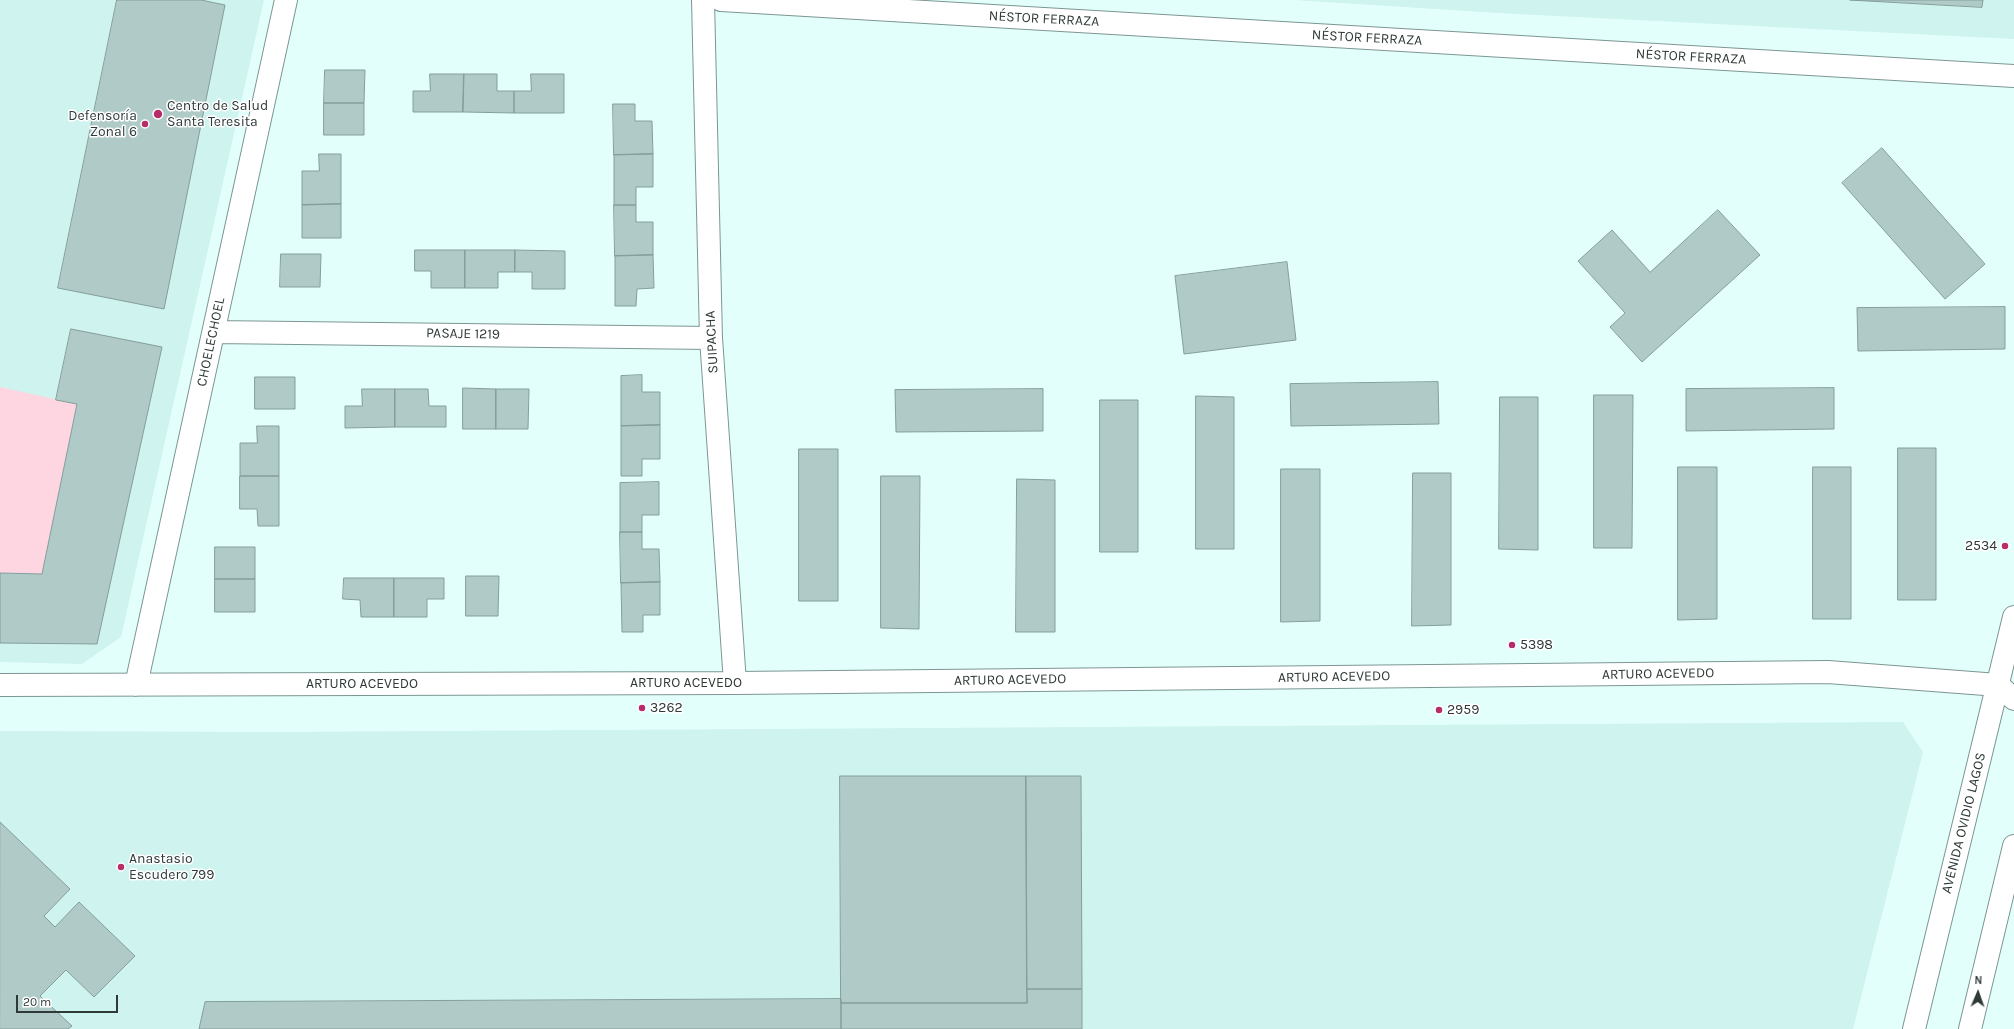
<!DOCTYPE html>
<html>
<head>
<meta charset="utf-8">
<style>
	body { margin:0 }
	#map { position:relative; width:2014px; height:1029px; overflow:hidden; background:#e3fffc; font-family:Karla,sans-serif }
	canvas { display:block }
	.north { position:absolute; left:1958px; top:973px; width:40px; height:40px; -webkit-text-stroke:3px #fff; paint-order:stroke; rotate:2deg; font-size:11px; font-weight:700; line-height:16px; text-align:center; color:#2e3938 }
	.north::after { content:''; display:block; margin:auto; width:14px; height:18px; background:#2e3938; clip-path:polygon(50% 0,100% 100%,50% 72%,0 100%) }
	.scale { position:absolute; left:16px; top:995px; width:102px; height:18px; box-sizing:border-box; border:2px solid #2e3938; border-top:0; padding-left:5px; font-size:12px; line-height:14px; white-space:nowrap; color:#2e3938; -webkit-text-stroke:3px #fff; paint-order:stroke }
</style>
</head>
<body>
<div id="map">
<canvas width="2014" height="1029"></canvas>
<div class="north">N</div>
<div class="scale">20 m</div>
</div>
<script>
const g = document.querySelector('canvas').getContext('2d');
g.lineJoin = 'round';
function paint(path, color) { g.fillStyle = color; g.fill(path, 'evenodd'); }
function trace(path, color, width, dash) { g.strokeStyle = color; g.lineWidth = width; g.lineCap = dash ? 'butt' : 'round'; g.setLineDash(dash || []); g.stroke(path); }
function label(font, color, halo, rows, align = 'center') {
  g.font = font + ' Karla,sans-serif'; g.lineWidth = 3; g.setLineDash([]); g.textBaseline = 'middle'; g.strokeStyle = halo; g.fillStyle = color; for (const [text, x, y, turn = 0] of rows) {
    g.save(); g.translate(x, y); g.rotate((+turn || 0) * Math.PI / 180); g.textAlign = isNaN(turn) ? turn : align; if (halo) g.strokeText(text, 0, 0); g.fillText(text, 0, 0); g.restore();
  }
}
paint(new Path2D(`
	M 0,0 L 264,0 L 121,637 L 82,664 L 0,662 Z
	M 1295,0 L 2014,0 L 2014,39 L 1497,13 Z
	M 1903,722 L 1923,752 L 1853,1029 L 0,1029 L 0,731 L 277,732 Z`), '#cff3ef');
paint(new Path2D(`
	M 0,387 L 77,404 L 42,574 L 0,573 Z`), '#fdd6e1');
const building = new Path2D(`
	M 117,0 L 201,0 L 225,5 L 164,309 L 58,288 Z
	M 1850,0 L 1983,0 L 1982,7 Z
	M 325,70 L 365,70 L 364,103 L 324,103 Z
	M 430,74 L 464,74 L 463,112 L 413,112 L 413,91 L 430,91 Z
	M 464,74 L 497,74 L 497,91 L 514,91 L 514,113 L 463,112 Z
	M 531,74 L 564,74 L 564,113 L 514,113 L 514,91 L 531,91 Z
	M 324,103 L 364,103 L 364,135 L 324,135 Z
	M 613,104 L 635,104 L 635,121 L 652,121 L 653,154 L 614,155 Z
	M 1882,148 L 1985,264 L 1945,299 L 1842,183 Z
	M 319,154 L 341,154 L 341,204 L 302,205 L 302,171 L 319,171 Z
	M 653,154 L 653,187 L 636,187 L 636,205 L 614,205 L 614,155 Z
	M 341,204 L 341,238 L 302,238 L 302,205 Z
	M 614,205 L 636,205 L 636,222 L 653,222 L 653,255 L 615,256 Z
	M 1718,210 L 1760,255 L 1642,362 L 1610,327 L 1625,313 L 1578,261 L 1612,230 L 1650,272 Z
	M 415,250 L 465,250 L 465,288 L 431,288 L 431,271 L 415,271 Z
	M 465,250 L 515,250 L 515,272 L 498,272 L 498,288 L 465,288 Z
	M 515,250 L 565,251 L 565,289 L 532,289 L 532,272 L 515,272 Z
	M 281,254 L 321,254 L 320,287 L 280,287 Z
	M 653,255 L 654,288 L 637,289 L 636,306 L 615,306 L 615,256 Z
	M 1287,262 L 1296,340 L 1184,354 L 1175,276 Z
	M 2005,307 L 2005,349 L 1858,351 L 1857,308 Z
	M 71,329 L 162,347 L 97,644 L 0,643 L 0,573 L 42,574 L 77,404 L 56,400 Z
	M 642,375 L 642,392 L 660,392 L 660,425 L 621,426 L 621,376 Z
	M 255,377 L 295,377 L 295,409 L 255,409 Z
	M 1438,382 L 1439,424 L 1291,426 L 1290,384 Z
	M 463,388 L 496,389 L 496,429 L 463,429 Z
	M 1834,388 L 1834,429 L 1686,431 L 1686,389 Z
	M 362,389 L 395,389 L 395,427 L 345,428 L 345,406 L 362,406 Z
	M 395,389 L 428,389 L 429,406 L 446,406 L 446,427 L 395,427 Z
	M 496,389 L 529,389 L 528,429 L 496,429 Z
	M 1043,389 L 1043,431 L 896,432 L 895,390 Z
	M 1594,395 L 1633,395 L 1632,548 L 1594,548 Z
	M 1196,396 L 1234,397 L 1234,549 L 1196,549 Z
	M 1500,397 L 1538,397 L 1538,550 L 1499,549 Z
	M 1100,400 L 1138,400 L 1138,552 L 1100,552 Z
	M 660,425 L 660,459 L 642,459 L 642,476 L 621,476 L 621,426 Z
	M 257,426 L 279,426 L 279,476 L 240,476 L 240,443 L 257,443 Z
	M 1898,448 L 1936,448 L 1936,600 L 1898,600 Z
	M 799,449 L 838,449 L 838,601 L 799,601 Z
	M 1678,467 L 1717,467 L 1717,619 L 1678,620 Z
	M 1813,467 L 1851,467 L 1851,619 L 1813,619 Z
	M 1281,469 L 1320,469 L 1320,621 L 1281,622 Z
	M 1413,473 L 1451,473 L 1451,625 L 1412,626 Z
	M 240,476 L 279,476 L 279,526 L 258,526 L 257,509 L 240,509 Z
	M 881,476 L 920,476 L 919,629 L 881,628 Z
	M 1017,479 L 1055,480 L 1055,632 L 1016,632 Z
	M 659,482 L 659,515 L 642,515 L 642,532 L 620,532 L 620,483 Z
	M 620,532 L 642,532 L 642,549 L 659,549 L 660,582 L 621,583 Z
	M 215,547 L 255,547 L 255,579 L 215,579 Z
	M 466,576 L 499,576 L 498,616 L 466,616 Z
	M 344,578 L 394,578 L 394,617 L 361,617 L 360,600 L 343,599 Z
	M 394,578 L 444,578 L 444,599 L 427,599 L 427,617 L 394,617 Z
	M 215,579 L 255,579 L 255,612 L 215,612 Z
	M 660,582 L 660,615 L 643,615 L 643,632 L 622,632 L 621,583 Z
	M 840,776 L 1026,776 L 1027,1003 L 841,1003 Z
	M 1026,776 L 1081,776 L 1082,989 L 1027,989 Z
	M 0,822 L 70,889 L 44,916 L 55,927 L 79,902 L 135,956 L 94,997 L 66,970 L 40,996 L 72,1026 L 68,1029 L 0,1029 Z
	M 1027,989 L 1082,989 L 1082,1029 L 841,1029 L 841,1003 L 1027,1003 Z
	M 841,999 L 841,1029 L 199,1029 L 205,1002 Z`);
paint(building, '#afcac7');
trace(building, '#859e9c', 1);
const minor = new Path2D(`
	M 703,0 L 711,338 L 735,683
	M 721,0 L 2014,76
	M 214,332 L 711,338
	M 0,685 L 735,683 L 1828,672 L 1998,685 L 2014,699
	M 136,685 L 286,0`);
const secondary = new Path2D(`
	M 1914,1029 L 2014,617
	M 1970,1029 L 2014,846`);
trace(minor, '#7c9693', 24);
trace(secondary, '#7c9693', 24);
trace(minor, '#fff', 22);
trace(secondary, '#fff', 22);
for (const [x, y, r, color] of [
	[158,114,5,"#b62d6a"],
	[145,124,4,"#b62d6a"],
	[2005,546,4,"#b62d6a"],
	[1512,645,4,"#b62d6a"],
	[642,708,4,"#b62d6a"],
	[1439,710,4,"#b62d6a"],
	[121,867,4,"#b62d6a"]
]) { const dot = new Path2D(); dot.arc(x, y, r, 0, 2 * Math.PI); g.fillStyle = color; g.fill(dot); trace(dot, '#fff', 1.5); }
label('14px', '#2e3938', '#fff', [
	["NÉSTOR FERRAZA",1044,19,3],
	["NÉSTOR FERRAZA",1367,38,3],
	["NÉSTOR FERRAZA",1691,57,3],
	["PASAJE 1219",463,334,1],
	["CHOELECHOEL",211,342,-78],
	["SUIPACHA",712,342,-93],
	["ARTURO ACEVEDO",1658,674,-1],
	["ARTURO ACEVEDO",1334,677,-1],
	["ARTURO ACEVEDO",1010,680,-1],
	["ARTURO ACEVEDO",686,683],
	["ARTURO ACEVEDO",362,684],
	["AVENIDA OVIDIO LAGOS",1964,823,-76]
]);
label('14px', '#2e3938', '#fff', [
	["Centro de Salud",167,106],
	["Santa Teresita",167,122],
	["Defensoría",137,116,"right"],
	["Zonal 6",137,132,"right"],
	["2534",1997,546,"right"],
	["5398",1520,645],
	["3262",650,708],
	["2959",1447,710],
	["Anastasio",129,859],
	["Escudero 799",129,875]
], 'left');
</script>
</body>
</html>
